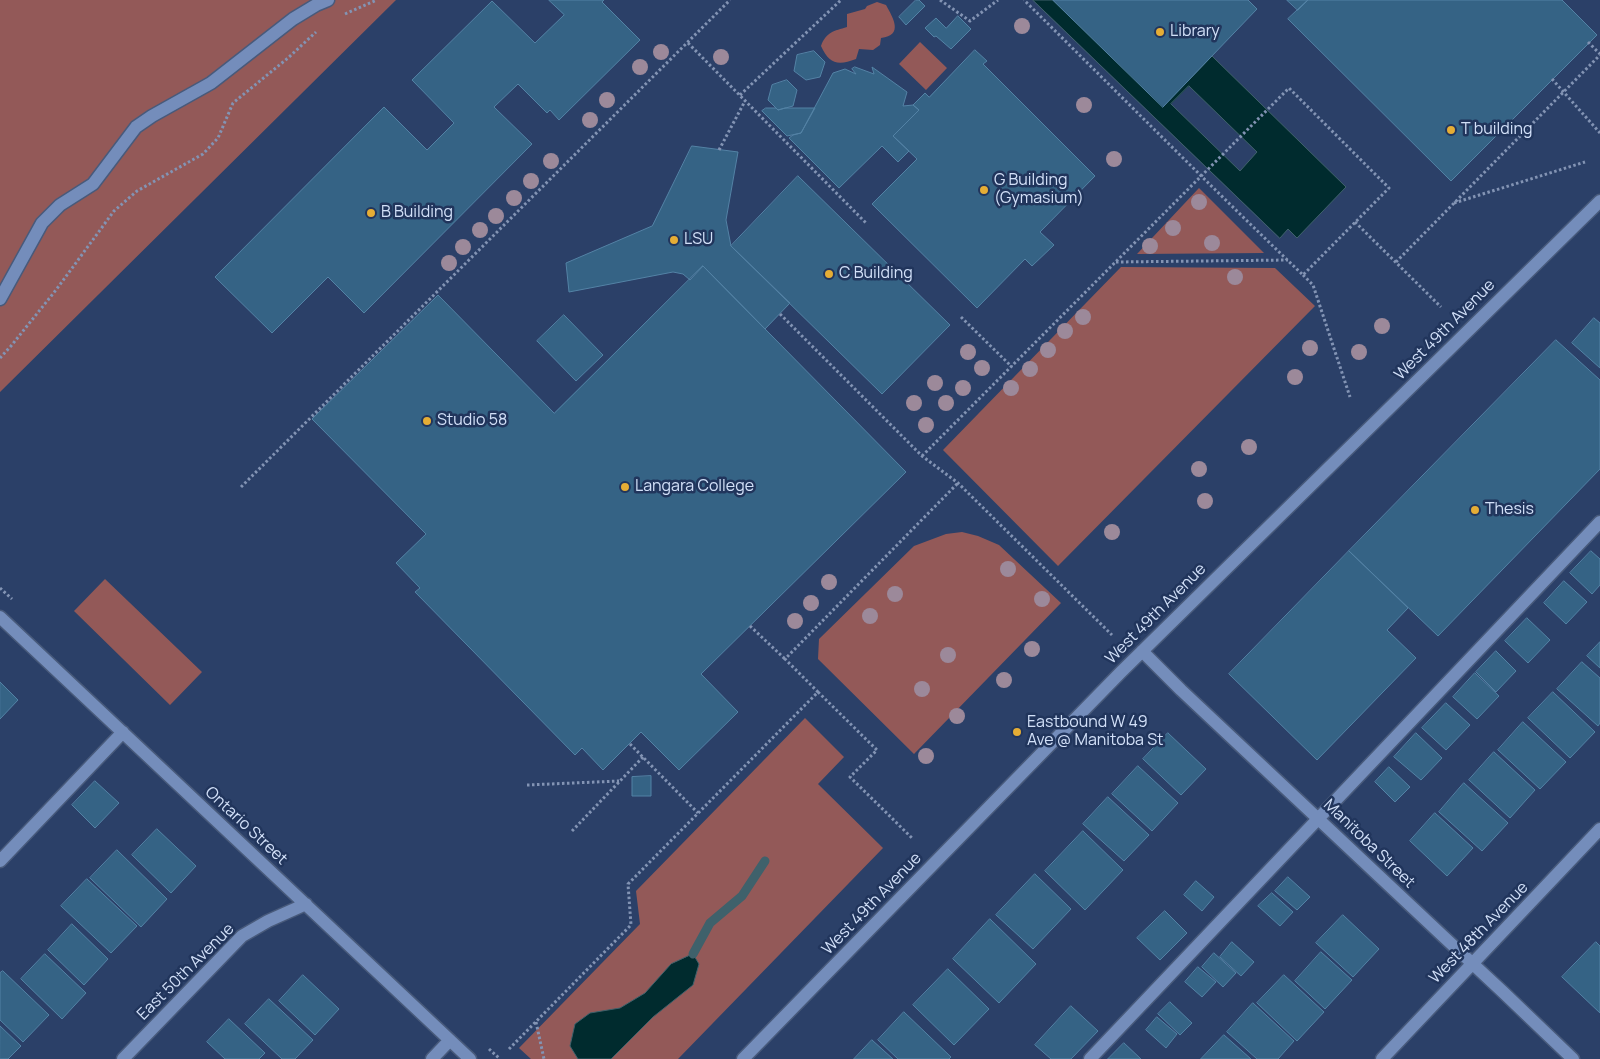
<!DOCTYPE html>
<html>
<head>
<meta charset="utf-8">
<style>
	body { margin:0 }
	canvas { display:block; background:#2b4068 }
</style>
</head>
<body>
<canvas width="1600" height="1059"></canvas>
<script>
const g = document.querySelector('canvas').getContext('2d');
g.lineJoin = 'round';
function paint(path, color) { g.fillStyle = color; g.fill(path, 'evenodd'); }
function trace(path, color, width, dash) { g.strokeStyle = color; g.lineWidth = width; g.lineCap = dash ? 'butt' : 'round'; g.setLineDash(dash || []); g.stroke(path); }
function label(font, color, halo, rows, align = 'center') {
  g.font = font + ' Manrope,sans-serif'; g.lineWidth = 5; g.setLineDash([]); g.textBaseline = 'middle'; g.strokeStyle = halo; g.fillStyle = color; for (const [text, x, y, turn = 0] of rows) {
    g.save(); g.translate(x, y); g.rotate((+turn || 0) * Math.PI / 180); g.textAlign = isNaN(turn) ? turn : align; if (halo) g.strokeText(text, 0, 0); g.fillText(text, 0, 0); g.restore();
  }
}
paint(new Path2D(`
	M 0,0 L 396,0 L 0,392 Z
	M 877,2 L 886,5 C 893,18 904,35 881,38 L 880,45 L 873,50 L 859,49 L 856,59 C 838,66 829,64 821,46 C 826,32 834,31 847,27 L 847,14 L 865,9 L 867,6 Z
	M 920,42 L 947,68 L 926,90 L 899,64 Z
	M 1199,188 L 1264,253 L 1137,254 Z
	M 1121,267 L 1275,268 L 1315,306 L 1058,566 L 943,450 Z
	M 962,532 L 978,536 L 999,545 L 1061,603 L 914,754 L 818,659 L 819,639 L 914,546 L 946,534 Z
	M 105,579 L 202,672 L 170,705 L 74,611 Z
	M 805,718 L 844,757 L 818,784 L 883,848 L 678,1059 L 531,1059 L 519,1048 L 640,924 L 636,891 Z`), '#935958');
const water = new Path2D(`
	M 1033,0 L 1053,0 L 1163,106 L 1212,56 L 1346,187 L 1297,238 L 1288,229 L 1280,238 ZM 1189,86 L 1257,152 L 1240,171 L 1171,104 Z
	M 693,954 L 699,964 L 693,985 L 653,1017 L 611,1059 L 578,1059 L 570,1046 L 575,1024 L 590,1013 L 620,1008 L 645,993 L 671,964 Z`);
paint(water, '#002b2e');
trace(water, '#3f616b', 1);
trace(new Path2D(`
	M 693,954 L 710,923 L 742,896 L 765,861`), '#3f616b', 9);
const building = new Path2D(`
	M 549,0 L 604,0 L 602,2 L 640,40 L 559,120 L 550,110 L 547,113 L 518,84 L 494,107 L 532,144 L 364,313 L 328,277 L 272,333 L 215,277 L 384,107 L 427,150 L 454,123 L 412,80 L 492,1 L 535,43 L 564,15 Z
	M 916,0 L 919,0 L 925,6 L 906,25 L 899,17 Z
	M 1053,0 L 1248,0 L 1257,9 L 1163,107 Z
	M 1287,0 L 1308,0 L 1298,10 Z
	M 1308,0 L 1562,0 L 1597,35 L 1451,181 L 1288,19 Z
	M 958,16 L 971,29 L 951,49 L 936,36 L 934,37 L 925,28 L 936,18 L 946,28 Z
	M 975,50 L 987,61 L 983,64 L 1095,176 L 1040,232 L 1054,245 L 1032,266 L 1025,259 L 977,308 L 872,204 L 917,159 L 893,136 L 919,110 L 913,105 L 925,93 L 929,97 Z
	M 814,51 L 825,62 L 820,77 L 806,80 L 794,71 L 797,55 Z
	M 855,67 L 874,74 L 872,67 L 907,92 L 903,106 L 913,105 L 919,110 L 893,136 L 909,151 L 898,162 L 882,146 L 839,188 L 789,138 L 793,135 L 801,133 L 833,73 L 845,69 L 856,74 L 852,69 Z
	M 787,80 L 797,90 L 793,106 L 778,110 L 768,100 L 772,85 Z
	M 766,108 L 776,108 L 778,110 L 785,108 L 815,108 L 801,133 L 787,136 L 762,111 Z
	M 692,146 L 738,152 L 726,220 L 731,246 L 790,303 L 765,329 L 703,266 L 690,280 L 683,274 L 673,272 L 569,292 L 566,263 L 652,226 Z
	M 798,176 L 950,325 L 882,394 L 731,246 Z
	M 703,266 L 906,472 L 701,674 L 738,712 L 679,770 L 641,732 L 603,770 L 582,748 L 575,755 L 415,592 L 420,588 L 396,563 L 426,534 L 312,419 L 438,295 L 554,413 Z
	M 564,315 L 603,355 L 576,381 L 537,341 Z
	M 1594,318 L 1600,323 L 1600,368 L 1572,343 Z
	M 1556,340 L 1600,380 L 1600,469 L 1438,636 L 1349,551 Z
	M 1349,551 L 1408,608 L 1387,630 L 1416,658 L 1317,760 L 1229,674 Z
	M 1591,551 L 1600,559 L 1600,585 L 1592,594 L 1570,573 Z
	M 1564,581 L 1587,602 L 1566,624 L 1544,603 Z
	M 1527,618 L 1550,640 L 1528,663 L 1505,641 Z
	M 1600,642 L 1600,668 L 1587,656 Z
	M 1496,651 L 1516,671 L 1496,692 L 1476,672 Z
	M 1582,662 L 1600,678 L 1600,723 L 1598,726 L 1557,689 Z
	M 1475,673 L 1499,696 L 1477,719 L 1453,697 Z
	M 0,682 L 18,700 L 0,719 Z
	M 1553,692 L 1595,732 L 1570,758 L 1528,718 Z
	M 1446,703 L 1470,725 L 1446,750 L 1422,728 Z
	M 1523,722 L 1566,762 L 1540,789 L 1498,750 Z
	M 1168,733 L 1206,769 L 1181,795 L 1143,759 Z
	M 1416,733 L 1442,758 L 1421,780 L 1394,757 Z
	M 1494,752 L 1535,790 L 1510,818 L 1469,780 Z
	M 1138,766 L 1178,803 L 1152,831 L 1112,794 Z
	M 1389,767 L 1410,787 L 1395,802 L 1375,782 Z
	M 651,776 L 651,796 L 632,796 L 632,777 Z
	M 95,781 L 119,803 L 95,828 L 72,805 Z
	M 1464,783 L 1508,823 L 1482,851 L 1439,812 Z
	M 1108,797 L 1149,835 L 1124,861 L 1083,824 Z
	M 1435,813 L 1473,848 L 1447,876 L 1410,841 Z
	M 157,829 L 196,866 L 171,893 L 132,855 Z
	M 1083,831 L 1123,870 L 1085,910 L 1045,871 Z
	M 117,850 L 167,899 L 141,927 L 90,878 Z
	M 1035,874 L 1071,909 L 1033,949 L 996,915 Z
	M 1288,877 L 1310,897 L 1297,910 L 1275,891 Z
	M 87,879 L 137,926 L 111,953 L 61,906 Z
	M 1196,881 L 1214,897 L 1202,911 L 1184,895 Z
	M 1272,893 L 1293,912 L 1280,926 L 1258,906 Z
	M 1165,911 L 1187,933 L 1160,960 L 1137,938 Z
	M 1343,915 L 1379,949 L 1353,977 L 1316,943 Z
	M 990,919 L 1036,964 L 999,1003 L 953,959 Z
	M 72,924 L 108,959 L 84,985 L 48,950 Z
	M 1232,942 L 1254,962 L 1241,976 L 1220,957 Z
	M 1596,942 L 1600,946 L 1600,1013 L 1562,977 Z
	M 1321,952 L 1352,980 L 1325,1009 L 1295,981 Z
	M 1214,953 L 1236,973 L 1223,987 L 1202,967 Z
	M 45,954 L 86,993 L 62,1019 L 21,979 Z
	M 1198,967 L 1216,982 L 1202,997 L 1185,982 Z
	M 948,969 L 989,1009 L 954,1045 L 913,1005 Z
	M 3,971 L 49,1015 L 23,1042 L 0,1020 L 0,973 Z
	M 303,975 L 339,1009 L 315,1035 L 279,1001 Z
	M 1284,975 L 1324,1012 L 1297,1041 L 1257,1003 Z
	M 269,999 L 313,1040 L 295,1059 L 282,1059 L 245,1024 Z
	M 1170,1002 L 1192,1023 L 1180,1035 L 1158,1014 Z
	M 1253,1003 L 1294,1041 L 1278,1059 L 1257,1059 L 1227,1032 Z
	M 1071,1006 L 1098,1031 L 1071,1059 L 1051,1059 L 1035,1045 Z
	M 904,1012 L 951,1057 L 949,1059 L 898,1059 L 878,1040 Z
	M 1157,1017 L 1177,1034 L 1166,1048 L 1146,1030 Z
	M 229,1019 L 265,1053 L 259,1059 L 225,1059 L 207,1042 Z
	M 0,1026 L 21,1046 L 8,1059 L 0,1059 Z
	M 1224,1035 L 1251,1059 L 1201,1059 Z
	M 872,1040 L 893,1059 L 854,1059 Z
	M 1124,1043 L 1141,1059 L 1108,1059 Z`);
paint(building, '#356385');
trace(building, '#5382a5', 1);
const minor = new Path2D(`
	M 0,299 L 42,223 L 60,205 L 93,184 L 136,127 L 152,116 L 211,83 L 293,19 L 316,5 L 328,0
	M 0,617 L 470,1059
	M 1142,651 L 1181,690 L 1445,938 L 1503,992 L 1573,1059
	M 0,861 L 123,732
	M 123,1059 L 242,936 L 268,921 L 306,904
	M 432,1059 L 450,1040
	M 743,1059 L 1121,672 L 1600,201
	M 1090,1059 L 1600,522
	M 1382,1059 L 1600,829`);
trace(minor, '#485a7b', 15);
trace(new Path2D(`
	M 940,0 L 970,21 L 998,0
	M 345,14 L 377,0
	M 1588,42 L 1600,54
	M 688,43 L 867,224
	M 1552,79 L 1600,133
	M 740,95 L 841,0
	M 719,150 L 745,101
	M 1454,203 L 1585,162
	M 1355,222 L 1441,307
	M 1116,262 L 1288,260
	M 1396,262 L 1600,55
	M 1303,275 L 1313,285 L 1350,397
	M 780,314 L 922,456 L 958,483 L 1112,635
	M 961,317 L 1012,367
	M 0,358 L 11,346 L 56,290 L 114,211 L 137,191 L 203,154 L 218,138 L 233,103 L 288,58 L 316,32
	M 922,456 L 1289,88 L 1389,188 L 1303,275 C 1209,185 1117,92 1024,0
	M 241,487 L 730,0
	M 0,588 L 12,599
	M 750,626 L 785,659
	M 818,692 L 877,750 L 850,777 L 912,838
	M 630,744 L 698,813
	M 527,785 L 619,781
	M 572,831 L 643,757
	M 536,1022 L 544,1059
	M 489,1049 L 500,1059
	M 509,1049 L 631,925 L 628,884 L 818,692 L 785,659 L 958,483`), '#8394b4', 3, [2.5, 2.5]);
trace(minor, '#748dbb', 12);
g.fillStyle = '#9c899a';
for (const [x, y] of [
	[1022,26],
	[661,52],
	[721,57],
	[640,67],
	[607,100],
	[1084,105],
	[590,120],
	[1114,159],
	[551,161],
	[531,181],
	[514,198],
	[1199,202],
	[496,216],
	[1173,228],
	[480,230],
	[1212,243],
	[1150,246],
	[463,247],
	[449,263],
	[1235,277],
	[1083,317],
	[1382,326],
	[1065,331],
	[1310,348],
	[1048,350],
	[968,352],
	[1359,352],
	[982,368],
	[1030,369],
	[1295,377],
	[935,383],
	[963,388],
	[1011,388],
	[914,403],
	[946,403],
	[926,425],
	[1249,447],
	[1199,469],
	[1205,501],
	[1112,532],
	[1008,569],
	[829,582],
	[895,594],
	[1042,599],
	[811,603],
	[870,616],
	[795,621],
	[1032,649],
	[948,655],
	[1004,680],
	[922,689],
	[957,716],
	[926,756]
]) { g.beginPath(); g.arc(x, y, 8, 0, 2 * Math.PI); g.fill(); }
for (const [x, y, r, color] of [
	[1160,32,5,"#e5ad35"],
	[1451,130,5,"#e5ad35"],
	[984,190,5,"#e5ad35"],
	[371,213,5,"#e5ad35"],
	[674,240,5,"#e5ad35"],
	[829,274,5,"#e5ad35"],
	[427,421,5,"#e5ad35"],
	[625,487,5,"#e5ad35"],
	[1475,510,5,"#e5ad35"],
	[1017,732,5,"#e5ad35"]
]) { const dot = new Path2D(); dot.arc(x, y, r, 0, 2 * Math.PI); g.fillStyle = color; g.fill(dot); trace(dot, '#21355c', 2); }
label('16px', '#d2e0f8', '#21355c', [
	["Library",1170,32],
	["T building",1461,130],
	["G Building",994,181],
	["(Gymasium)",994,199],
	["B Building",381,213],
	["LSU",684,240],
	["C Building",839,274],
	["Studio 58",437,421],
	["Langara College",635,487],
	["Thesis",1485,510],
	["Eastbound W 49",1027,723],
	["Ave @ Manitoba St",1027,741]
], 'left');
label('16px', '#d2e0f8', '#21355c', [
	["West 49th Avenue",1445,330,-45],
	["West 49th Avenue",1156,614,-45],
	["Ontario Street",246,826,43],
	["Manitoba Street",1369,844,44],
	["West 49th Avenue",872,904,-46],
	["West 48th Avenue",1479,933,-46],
	["East 50th Avenue",186,972,-45]
]);
</script>
</body>
</html>
